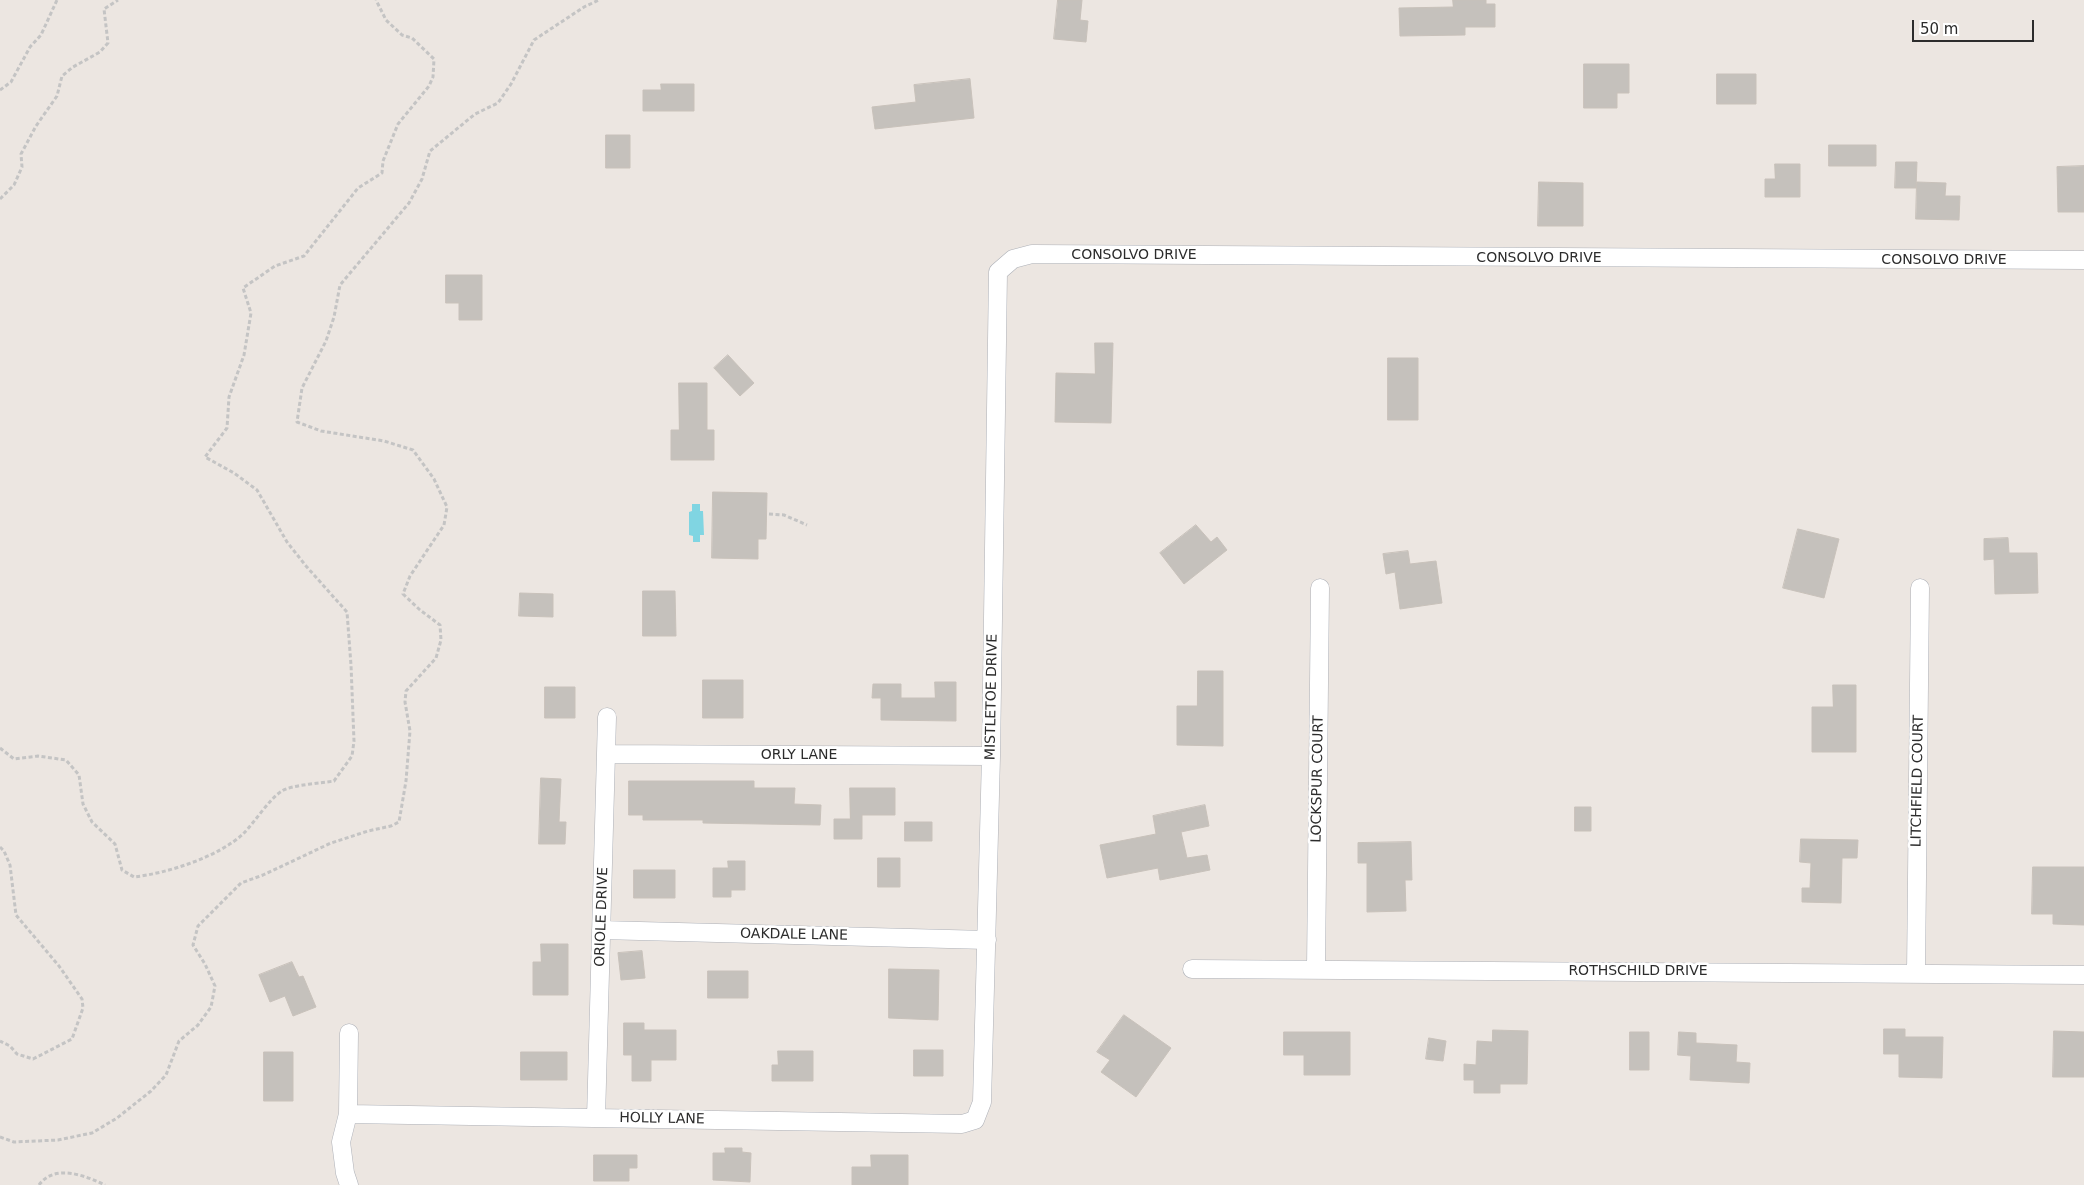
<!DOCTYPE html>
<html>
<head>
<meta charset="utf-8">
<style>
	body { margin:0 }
	#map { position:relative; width:2084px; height:1185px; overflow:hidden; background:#ece6e1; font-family:"DejaVu Sans",sans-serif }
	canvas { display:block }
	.scale { position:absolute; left:1912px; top:20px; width:122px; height:22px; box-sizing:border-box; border:2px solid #2c2c2c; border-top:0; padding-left:6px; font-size:15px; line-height:18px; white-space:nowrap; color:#2c2c2c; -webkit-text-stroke:4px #fff; paint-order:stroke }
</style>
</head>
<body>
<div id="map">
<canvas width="2084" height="1185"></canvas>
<div class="scale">50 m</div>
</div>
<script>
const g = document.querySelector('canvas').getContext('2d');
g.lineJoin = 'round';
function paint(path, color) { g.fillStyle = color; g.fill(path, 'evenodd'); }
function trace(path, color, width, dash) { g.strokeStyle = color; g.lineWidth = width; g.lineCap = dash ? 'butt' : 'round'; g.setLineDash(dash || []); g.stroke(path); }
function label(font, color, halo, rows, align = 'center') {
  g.font = font + ' "DejaVu Sans",sans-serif'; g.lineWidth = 5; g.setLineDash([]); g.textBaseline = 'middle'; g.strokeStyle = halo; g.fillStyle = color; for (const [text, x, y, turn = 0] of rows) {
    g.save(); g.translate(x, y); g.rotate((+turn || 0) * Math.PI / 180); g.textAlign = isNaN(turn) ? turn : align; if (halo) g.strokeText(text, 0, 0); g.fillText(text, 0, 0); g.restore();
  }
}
paint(new Path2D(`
	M 692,504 L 700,504 L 700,511 L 703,511 L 704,535 L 700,535 L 700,542 L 693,542 L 693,536 L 689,535 L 689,512 L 692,511 Z`), '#80d5e2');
const building = new Path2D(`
	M 1058,0 L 1082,0 L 1080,20 L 1088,21 L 1086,42 L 1054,39 Z
	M 1453,0 L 1486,0 L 1486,4 L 1495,4 L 1495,27 L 1465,27 L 1465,35 L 1400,36 L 1399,8 L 1453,7 Z
	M 1584,64 L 1629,64 L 1629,93 L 1617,93 L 1617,108 L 1584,108 Z
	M 1717,74 L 1756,74 L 1756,104 L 1717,104 Z
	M 970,79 L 974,118 L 875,129 L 872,107 L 916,102 L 914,85 Z
	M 661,84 L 694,84 L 694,111 L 643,111 L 643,90 L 661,90 Z
	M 606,135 L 630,135 L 630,168 L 606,168 Z
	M 1829,145 L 1876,145 L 1876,166 L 1829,166 Z
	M 1896,162 L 1917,162 L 1916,188 L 1895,188 Z
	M 1775,164 L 1800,164 L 1800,197 L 1765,197 L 1765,179 L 1775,179 Z
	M 2084,166 L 2084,212 L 2058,212 L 2057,167 Z
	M 1539,182 L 1583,183 L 1583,226 L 1538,226 Z
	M 1917,182 L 1946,183 L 1945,196 L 1960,196 L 1959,220 L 1916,219 Z
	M 446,275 L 482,275 L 482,320 L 459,320 L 459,303 L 446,303 Z
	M 1095,343 L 1113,343 L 1111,423 L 1055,422 L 1056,373 L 1095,374 Z
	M 728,355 L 754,383 L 740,396 L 714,368 Z
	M 1388,358 L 1418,358 L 1418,420 L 1388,420 Z
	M 679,383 L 707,383 L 707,430 L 714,430 L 714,460 L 671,460 L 671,430 L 679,430 Z
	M 713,492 L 767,493 L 766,539 L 758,539 L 758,559 L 712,558 Z
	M 1196,525 L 1211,542 L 1217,537 L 1227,550 L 1184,584 L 1160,553 Z
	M 1798,529 L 1839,539 L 1824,598 L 1783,588 Z
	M 2008,538 L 2009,553 L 2037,553 L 2038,593 L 1995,594 L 1994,559 L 1984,560 L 1984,539 Z
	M 1408,551 L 1410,564 L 1436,561 L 1442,603 L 1400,609 L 1395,572 L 1386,574 L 1383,554 Z
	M 643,591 L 675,591 L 676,636 L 643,636 Z
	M 520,593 L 553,594 L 553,617 L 519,616 Z
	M 1198,671 L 1223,671 L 1223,746 L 1177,745 L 1177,706 L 1197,706 Z
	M 703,680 L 743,680 L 743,718 L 703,718 Z
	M 935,682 L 956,682 L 956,721 L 881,720 L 881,698 L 872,698 L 873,684 L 901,684 L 901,698 L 935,698 Z
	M 1833,685 L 1856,685 L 1856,752 L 1812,752 L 1812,707 L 1833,707 Z
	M 545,687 L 575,687 L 575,718 L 545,718 Z
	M 541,778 L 561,779 L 559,822 L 566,822 L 565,844 L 539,844 Z
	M 629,781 L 754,781 L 754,788 L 795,788 L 794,804 L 821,805 L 820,825 L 703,823 L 703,820 L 643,820 L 643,815 L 629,815 Z
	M 850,788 L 895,788 L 895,815 L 862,815 L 862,839 L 834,839 L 834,819 L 850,819 Z
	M 1205,805 L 1209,826 L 1181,832 L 1187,858 L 1207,855 L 1210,870 L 1160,880 L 1158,868 L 1107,878 L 1100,845 L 1156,834 L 1153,816 Z
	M 1575,807 L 1591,807 L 1591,831 L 1575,831 Z
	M 905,822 L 932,822 L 932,841 L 905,841 Z
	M 1801,839 L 1858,840 L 1857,858 L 1842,858 L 1841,903 L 1802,902 L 1802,888 L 1810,888 L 1811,863 L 1800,862 Z
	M 1411,842 L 1412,880 L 1405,880 L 1406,911 L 1367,912 L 1367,863 L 1358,863 L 1358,843 Z
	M 878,858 L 900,858 L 900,887 L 878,887 Z
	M 728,861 L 745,861 L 745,890 L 731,890 L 731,897 L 713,897 L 713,868 L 728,868 Z
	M 2033,867 L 2084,867 L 2084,925 L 2053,924 L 2053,914 L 2032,914 Z
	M 634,870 L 675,870 L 675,898 L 634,898 Z
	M 541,944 L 568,944 L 568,995 L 533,995 L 533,962 L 541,962 Z
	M 642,951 L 645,978 L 621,980 L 618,953 Z
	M 292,962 L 299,977 L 303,976 L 316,1007 L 293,1016 L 285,996 L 270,1002 L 259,975 Z
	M 889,969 L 939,970 L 938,1020 L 889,1018 Z
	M 708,971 L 748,971 L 748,998 L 708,998 Z
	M 1124,1015 L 1171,1048 L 1136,1097 L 1101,1072 L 1110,1060 L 1097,1052 Z
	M 624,1023 L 644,1023 L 644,1030 L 676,1030 L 676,1060 L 651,1060 L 651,1081 L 632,1081 L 632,1055 L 624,1055 Z
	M 1884,1029 L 1905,1029 L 1905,1037 L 1943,1037 L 1942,1078 L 1899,1077 L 1899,1054 L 1884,1054 Z
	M 1493,1030 L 1528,1031 L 1527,1084 L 1500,1084 L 1500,1093 L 1474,1093 L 1474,1080 L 1464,1080 L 1464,1064 L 1476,1065 L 1477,1041 L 1492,1042 Z
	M 2054,1031 L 2084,1032 L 2084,1077 L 2053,1077 Z
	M 1284,1032 L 1350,1032 L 1350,1075 L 1304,1075 L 1304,1055 L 1284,1055 Z
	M 1630,1032 L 1649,1032 L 1649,1070 L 1630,1070 Z
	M 1679,1032 L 1696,1033 L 1696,1043 L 1737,1045 L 1736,1062 L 1750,1063 L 1749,1083 L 1690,1080 L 1691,1056 L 1678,1055 Z
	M 1429,1038 L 1446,1041 L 1443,1061 L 1426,1059 Z
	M 914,1050 L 943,1050 L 943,1076 L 914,1076 Z
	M 778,1051 L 813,1051 L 813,1081 L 772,1081 L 772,1065 L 778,1065 Z
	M 264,1052 L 293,1052 L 293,1101 L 264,1101 Z
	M 521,1052 L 567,1052 L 567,1080 L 521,1080 Z
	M 725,1148 L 742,1148 L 742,1152 L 751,1153 L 750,1182 L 713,1180 L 713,1153 L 725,1153 Z
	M 594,1155 L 637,1155 L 637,1168 L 629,1168 L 629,1181 L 594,1181 Z
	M 871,1155 L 908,1155 L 908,1185 L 852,1185 L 852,1167 L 871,1167 Z`);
paint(building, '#c5c1bc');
trace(building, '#c8c1ba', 1);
const street = new Path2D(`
	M 606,754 L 991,756
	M 601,930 L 987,940
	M 1192,969 L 2084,975
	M 1316,969 L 1320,588
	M 1916,973 L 1920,588
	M 349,1033 L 348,1114 L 341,1142 L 345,1173 L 349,1185
	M 348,1114 L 962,1124 L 975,1120 L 982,1102 L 991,756 L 998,272 L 1013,259 L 1032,254 L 2084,260
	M 596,1118 L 607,717`);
trace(street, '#adb0b7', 19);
trace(new Path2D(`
	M 0,90 L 11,82 L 30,47 L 41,35 L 57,0
	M 0,199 L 14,185 L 22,167 L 21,154 L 36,126 L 57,96 L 62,76 L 73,67 L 100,52 L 108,43 L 104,9 L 118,0
	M 769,514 L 784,515 L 807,525
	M 0,748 L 14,759 L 38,756 L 66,760 L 79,775 L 83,804 L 92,822 L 115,844 L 122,870 L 134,877 C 168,873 218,857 243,834 C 255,822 269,799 282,791 C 291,785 322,783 334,781 L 352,756 L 354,741 L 351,665 L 347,612 L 306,566 L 287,542 L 257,490 L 234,473 L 205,457 L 227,428 L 229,397 L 244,355 L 251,313 L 243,288 L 275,266 L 304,256 L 358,188 L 382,173 L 383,161 L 398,124 L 429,86 L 433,77 L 434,59 L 412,38 L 402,35 L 386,20 L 376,0
	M 0,847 L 4,851 L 10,865 L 16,915 L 59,966 L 82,999 L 83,1008 L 72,1039 L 33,1059 L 17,1054 L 10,1046 L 0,1041
	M 0,1137 L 14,1142 L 58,1140 L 92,1133 L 117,1118 L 151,1091 L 166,1075 L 179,1041 L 198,1025 L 211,1007 L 215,986 L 205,964 L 193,945 L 198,926 L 241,883 L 263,875 L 331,843 L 368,831 L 391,826 L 399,822 L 406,781 L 410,731 L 405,702 L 406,691 L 436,658 L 441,640 L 440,625 L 420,610 L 403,594 L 410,576 L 444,525 L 447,507 L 434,479 L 413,450 L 384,441 L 321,431 L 297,422 L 302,388 L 326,341 L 334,317 L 340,285 L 409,203 L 422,179 L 430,151 L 475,114 L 498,103 L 511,84 L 534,40 L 584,7 L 599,0
	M 39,1185 C 55,1163 86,1176 105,1185`), '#c4c4c4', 3, [4, 2.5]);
trace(street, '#fff', 18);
label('14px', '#2c2c2c', '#fff', [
	["CONSOLVO DRIVE",1134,255],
	["CONSOLVO DRIVE",1539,258],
	["CONSOLVO DRIVE",1944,260],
	["MISTLETOE DRIVE",992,697,-89],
	["ORLY LANE",799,755],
	["LOCKSPUR COURT",1318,779,-89],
	["LITCHFIELD COURT",1918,781,-89],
	["ORIOLE DRIVE",602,917,-88],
	["OAKDALE LANE",794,935,1],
	["ROTHSCHILD DRIVE",1638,971],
	["HOLLY LANE",662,1119,1]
]);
</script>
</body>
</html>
